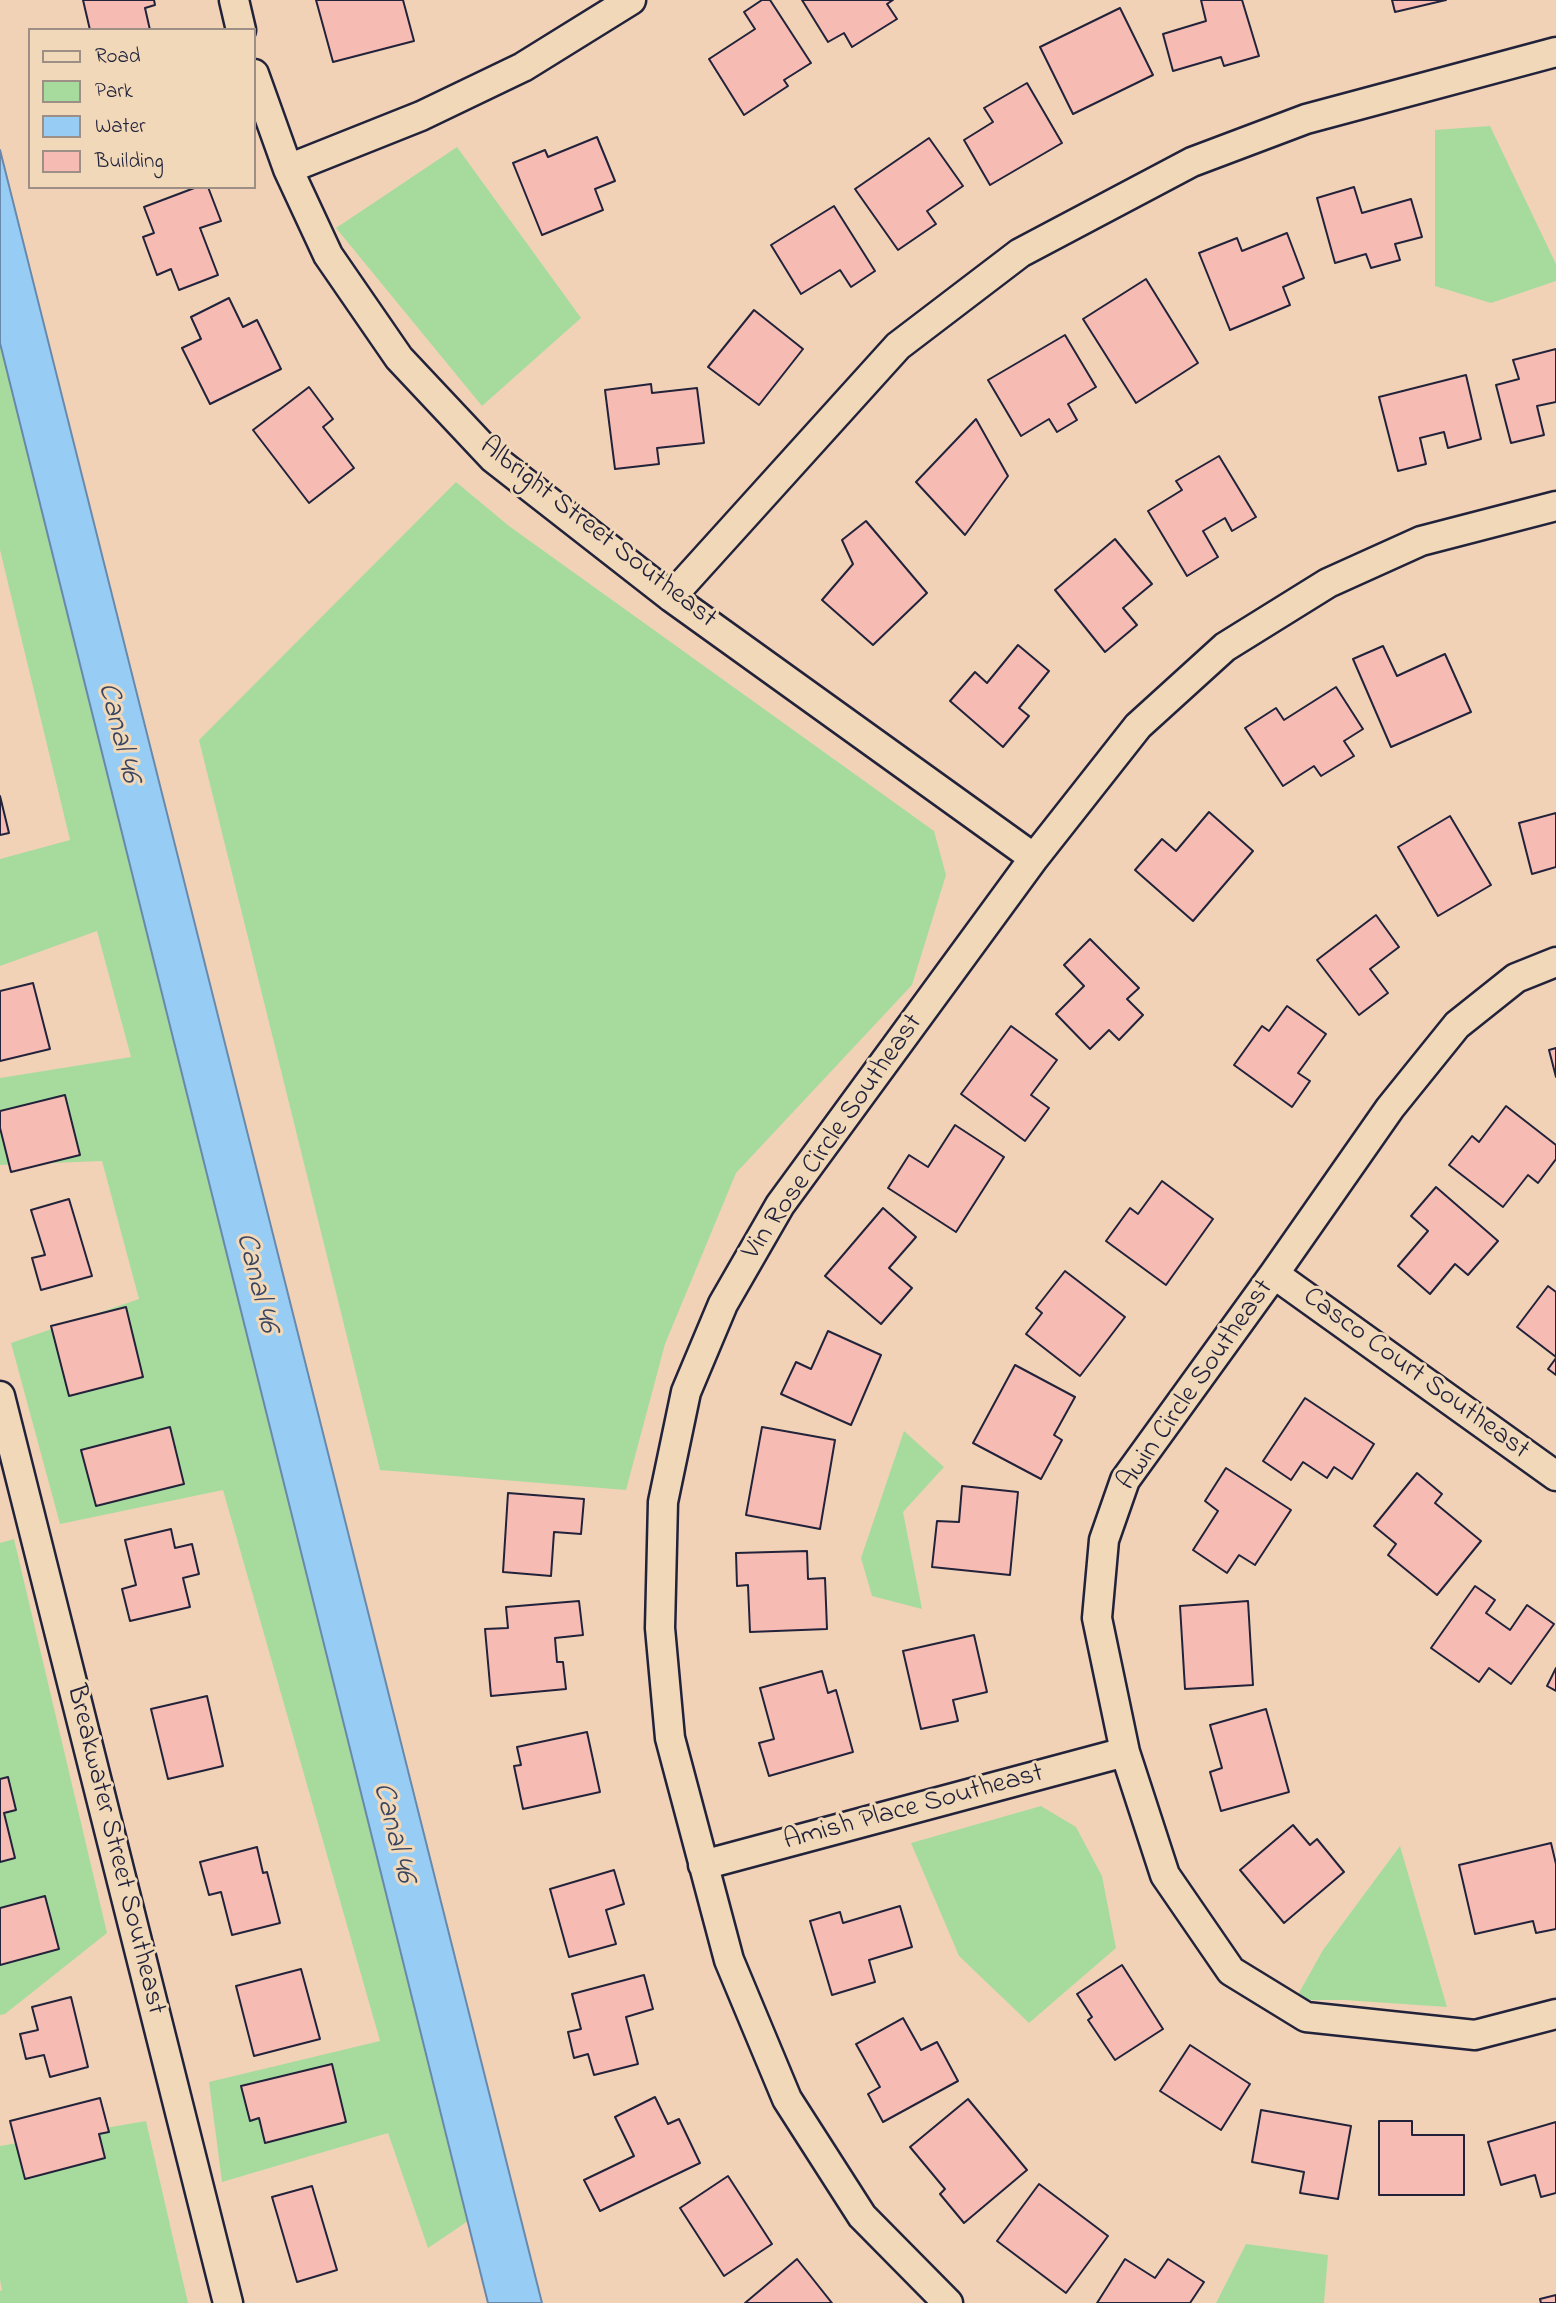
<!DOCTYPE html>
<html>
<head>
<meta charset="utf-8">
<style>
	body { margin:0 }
	#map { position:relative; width:1556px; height:2303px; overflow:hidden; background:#f1d2b7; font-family:"Indie Flower",sans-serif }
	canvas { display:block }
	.legend { position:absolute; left:28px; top:28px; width:228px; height:161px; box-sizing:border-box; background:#f0d8b8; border:2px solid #9e8f86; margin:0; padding:9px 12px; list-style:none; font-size:21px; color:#22223b }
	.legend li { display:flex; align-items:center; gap:14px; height:35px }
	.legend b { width:35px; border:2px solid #9e8f86 }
</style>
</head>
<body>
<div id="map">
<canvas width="1556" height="2303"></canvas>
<ul class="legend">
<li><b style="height:9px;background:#f0d8b8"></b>Road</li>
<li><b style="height:19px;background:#a7db9d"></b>Park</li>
<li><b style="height:19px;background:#97cdf5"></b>Water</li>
<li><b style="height:19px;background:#f6bbb2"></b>Building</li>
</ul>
</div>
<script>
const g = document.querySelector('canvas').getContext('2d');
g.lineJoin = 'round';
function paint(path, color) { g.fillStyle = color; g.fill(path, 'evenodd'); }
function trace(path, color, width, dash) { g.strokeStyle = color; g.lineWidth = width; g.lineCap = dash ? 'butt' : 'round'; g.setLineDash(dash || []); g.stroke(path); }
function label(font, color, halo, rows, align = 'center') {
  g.font = font + ' "Indie Flower",sans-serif'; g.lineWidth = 6; g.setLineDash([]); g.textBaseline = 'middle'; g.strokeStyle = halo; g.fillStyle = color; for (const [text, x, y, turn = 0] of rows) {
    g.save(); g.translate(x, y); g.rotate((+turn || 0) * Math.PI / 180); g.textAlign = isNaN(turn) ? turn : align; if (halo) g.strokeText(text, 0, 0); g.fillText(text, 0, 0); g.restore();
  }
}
paint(new Path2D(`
	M 1490,126 L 1556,264 L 1556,281 L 1491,303 L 1435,286 L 1435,130 Z
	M 457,147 L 581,318 L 482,406 L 336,228 Z
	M 0,343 L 468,2221 L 428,2248 L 388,2133 L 222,2182 L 209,2082 L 380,2041 L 223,1490 L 60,1524 L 11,1343 L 139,1299 L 102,1161 L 0,1165 L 0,1078 L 131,1057 L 97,931 L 0,966 L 0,859 L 70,840 L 0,550 Z
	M 456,482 L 509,526 L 934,831 L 946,875 L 912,985 L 736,1173 L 665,1344 L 626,1490 L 380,1470 L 199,740 Z
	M 904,1431 L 944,1467 L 903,1512 L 922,1609 L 872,1596 L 861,1558 Z
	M 14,1539 L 107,1933 L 5,2014 L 0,2015 L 0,1543 Z
	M 1041,1806 L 1076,1827 L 1102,1876 L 1116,1948 L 1029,2023 L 959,1956 L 911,1843 Z
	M 1400,1846 L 1447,2007 L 1344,2000 L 1295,2000 L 1323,1950 Z
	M 146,2121 L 188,2303 L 0,2303 L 0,2291 L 2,2290 L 0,2280 L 0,2146 Z
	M 1246,2244 L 1328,2255 L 1324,2303 L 1216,2303 Z`), '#a7db9d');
const water = new Path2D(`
	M 0,150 L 542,2303 L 488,2303 L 0,343 Z`);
paint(water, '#97cdf5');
trace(water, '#6889ab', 2);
const building = new Path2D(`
	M 83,0 L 154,0 L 155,5 L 145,8 L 150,30 L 90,30 Z
	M 316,0 L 403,0 L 414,41 L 333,62 Z
	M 762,0 L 770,0 L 811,63 L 784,80 L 788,86 L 744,115 L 709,59 L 755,29 L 744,12 Z
	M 802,0 L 893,0 L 887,4 L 897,19 L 852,47 L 844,33 L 828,42 Z
	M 1201,0 L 1242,0 L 1259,56 L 1224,66 L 1221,57 L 1173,71 L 1163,34 L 1206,21 Z
	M 1392,0 L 1446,0 L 1395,12 Z
	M 1120,8 L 1153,75 L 1073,114 L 1040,47 Z
	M 1027,83 L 1062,143 L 990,185 L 964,140 L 993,122 L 984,108 Z
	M 597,137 L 615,181 L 595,189 L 603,210 L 542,235 L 513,163 L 545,150 L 548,157 Z
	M 929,138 L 963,186 L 927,211 L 936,224 L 898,250 L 855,189 Z
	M 197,187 L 208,187 L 221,221 L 200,228 L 218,275 L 179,290 L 171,269 L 157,275 L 143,237 L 154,233 L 144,207 Z
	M 1354,187 L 1362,213 L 1411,199 L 1422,237 L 1395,244 L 1400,260 L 1371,268 L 1366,254 L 1335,263 L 1317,198 Z
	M 834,206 L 875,271 L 851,287 L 840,270 L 801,294 L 771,245 Z
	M 1287,233 L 1304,278 L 1283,287 L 1290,305 L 1230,330 L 1199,253 L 1237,238 L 1242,251 Z
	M 1146,279 L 1198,363 L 1136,403 L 1083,319 Z
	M 229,298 L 243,327 L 257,320 L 281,369 L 210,404 L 182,348 L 201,339 L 191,317 Z
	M 754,310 L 803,349 L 759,405 L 708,367 Z
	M 1065,335 L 1096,387 L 1068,404 L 1077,420 L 1057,432 L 1049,419 L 1021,436 L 988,380 Z
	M 1556,349 L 1556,402 L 1537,406 L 1544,435 L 1511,443 L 1496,385 L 1519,379 L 1513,360 Z
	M 1466,375 L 1481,439 L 1448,448 L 1444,432 L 1420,438 L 1426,464 L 1398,471 L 1379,397 Z
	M 651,384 L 652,393 L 697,388 L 704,443 L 657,448 L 659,464 L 615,469 L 605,390 Z
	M 309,387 L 333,419 L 323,427 L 354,468 L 309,503 L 253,430 Z
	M 976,419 L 1008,476 L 965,535 L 916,482 Z
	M 1219,456 L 1256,517 L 1232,531 L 1225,518 L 1203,531 L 1218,557 L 1187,576 L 1148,511 L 1182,490 L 1176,481 Z
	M 866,521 L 927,593 L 873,645 L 822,600 L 853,564 L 842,540 Z
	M 1115,539 L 1152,584 L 1123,608 L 1137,625 L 1105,652 L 1055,590 Z
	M 1018,645 L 1049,671 L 1019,708 L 1029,716 L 1003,747 L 950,701 L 975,672 L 987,683 Z
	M 1383,646 L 1397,676 L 1445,654 L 1471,712 L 1391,747 L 1353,659 Z
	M 1336,687 L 1363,729 L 1344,741 L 1354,756 L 1321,776 L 1314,766 L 1283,786 L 1245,728 L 1276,708 L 1284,720 Z
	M 0,796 L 9,833 L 0,835 Z
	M 1209,812 L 1253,851 L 1193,921 L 1135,870 L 1162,839 L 1176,851 Z
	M 1556,813 L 1556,867 L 1532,874 L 1519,823 Z
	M 1450,816 L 1491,885 L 1438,916 L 1398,847 Z
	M 1376,915 L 1399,947 L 1370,969 L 1388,993 L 1359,1015 L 1317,960 Z
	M 1090,939 L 1139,988 L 1127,999 L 1143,1015 L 1119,1040 L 1109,1030 L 1090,1049 L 1056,1014 L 1084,986 L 1064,965 Z
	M 33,983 L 50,1049 L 0,1061 L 0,991 Z
	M 1287,1006 L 1326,1034 L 1298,1073 L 1310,1081 L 1292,1107 L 1234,1065 L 1262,1026 L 1269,1031 Z
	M 1011,1026 L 1057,1060 L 1031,1095 L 1049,1108 L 1025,1141 L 961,1094 Z
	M 1556,1048 L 1556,1077 L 1549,1050 Z
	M 65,1095 L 80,1155 L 11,1172 L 0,1128 L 0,1111 Z
	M 1506,1106 L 1556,1145 L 1556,1159 L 1538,1183 L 1528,1175 L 1503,1207 L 1449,1165 L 1472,1136 L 1479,1142 Z
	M 955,1125 L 1004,1157 L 956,1232 L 888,1188 L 909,1155 L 928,1167 Z
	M 1162,1181 L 1213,1219 L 1166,1285 L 1106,1241 L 1130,1208 L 1138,1214 Z
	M 1436,1187 L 1498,1241 L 1468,1275 L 1455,1264 L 1430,1294 L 1398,1266 L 1428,1231 L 1411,1216 Z
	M 69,1199 L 92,1276 L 41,1290 L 32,1258 L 45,1255 L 31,1210 Z
	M 883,1208 L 916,1237 L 889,1268 L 912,1288 L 881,1324 L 825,1276 Z
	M 1065,1271 L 1125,1317 L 1080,1376 L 1026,1334 L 1042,1313 L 1036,1308 Z
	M 1548,1286 L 1556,1292 L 1556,1357 L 1517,1327 Z
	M 126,1307 L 143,1377 L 69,1396 L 51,1326 Z
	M 828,1331 L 881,1355 L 851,1425 L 781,1394 L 796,1362 L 811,1369 Z
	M 1556,1358 L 1556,1375 L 1548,1369 Z
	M 1015,1365 L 1075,1397 L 1054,1435 L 1062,1440 L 1041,1479 L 973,1443 Z
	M 1305,1398 L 1374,1444 L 1352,1479 L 1334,1467 L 1327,1478 L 1303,1462 L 1291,1480 L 1263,1461 Z
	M 170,1427 L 184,1484 L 96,1506 L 81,1450 Z
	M 762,1427 L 835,1440 L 820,1529 L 746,1515 Z
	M 1226,1468 L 1291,1510 L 1255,1565 L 1239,1555 L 1227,1573 L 1193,1550 L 1218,1511 L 1205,1501 Z
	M 1417,1473 L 1442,1494 L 1435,1503 L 1481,1541 L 1437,1595 L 1388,1555 L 1396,1544 L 1374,1526 Z
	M 962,1486 L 1018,1492 L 1010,1575 L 932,1567 L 937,1521 L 959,1522 Z
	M 508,1493 L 584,1499 L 581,1534 L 554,1532 L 551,1576 L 503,1572 Z
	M 171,1529 L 175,1548 L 192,1544 L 199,1574 L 183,1578 L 190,1607 L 130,1621 L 122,1589 L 136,1585 L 125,1540 Z
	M 807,1551 L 808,1579 L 825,1578 L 827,1629 L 750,1632 L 748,1585 L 737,1586 L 736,1553 Z
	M 1475,1586 L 1495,1600 L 1486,1613 L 1510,1630 L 1527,1605 L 1554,1624 L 1511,1684 L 1489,1668 L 1479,1682 L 1431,1648 Z
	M 579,1601 L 583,1635 L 555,1638 L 557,1662 L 563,1662 L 566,1689 L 491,1696 L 485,1629 L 508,1628 L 506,1607 Z
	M 1248,1601 L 1253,1685 L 1185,1689 L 1180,1606 Z
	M 974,1635 L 987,1692 L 953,1700 L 958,1721 L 921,1729 L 903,1651 Z
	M 1556,1668 L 1556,1691 L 1547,1686 Z
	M 822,1671 L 828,1693 L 836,1690 L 853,1752 L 769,1776 L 759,1743 L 774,1739 L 760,1688 Z
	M 207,1696 L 223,1766 L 168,1779 L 151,1709 Z
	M 1266,1709 L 1289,1792 L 1221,1811 L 1210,1772 L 1222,1768 L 1210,1725 Z
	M 587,1732 L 600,1792 L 523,1809 L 514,1766 L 521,1765 L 517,1747 Z
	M 8,1777 L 16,1810 L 4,1813 L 15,1858 L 0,1862 L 0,1779 Z
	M 1293,1825 L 1310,1845 L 1317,1839 L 1344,1872 L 1284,1923 L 1240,1870 Z
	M 1551,1843 L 1556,1864 L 1556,1929 L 1536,1933 L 1533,1921 L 1475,1934 L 1459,1865 Z
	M 257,1847 L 263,1873 L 267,1872 L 280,1923 L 232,1935 L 221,1892 L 209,1895 L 200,1862 Z
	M 614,1870 L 624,1904 L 606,1910 L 616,1944 L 569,1957 L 550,1889 Z
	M 45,1896 L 59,1949 L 0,1965 L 0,1908 Z
	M 900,1906 L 912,1947 L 869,1960 L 875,1982 L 832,1995 L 810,1921 L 840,1912 L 843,1923 Z
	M 1122,1965 L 1163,2029 L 1115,2060 L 1088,2020 L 1092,2017 L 1077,1994 Z
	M 301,1969 L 320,2039 L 254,2056 L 236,1986 Z
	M 644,1975 L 653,2009 L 626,2017 L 638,2064 L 594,2075 L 588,2054 L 574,2058 L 568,2032 L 581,2029 L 572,1994 Z
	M 71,1997 L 88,2067 L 50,2077 L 44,2055 L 26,2059 L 20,2034 L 38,2030 L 32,2007 Z
	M 903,2018 L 921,2050 L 937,2042 L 958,2081 L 883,2122 L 868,2094 L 880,2087 L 856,2044 Z
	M 1190,2045 L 1250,2084 L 1221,2130 L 1160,2091 Z
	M 332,2064 L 346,2122 L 265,2143 L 259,2118 L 250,2121 L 241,2086 Z
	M 655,2097 L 668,2124 L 679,2119 L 700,2163 L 600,2211 L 584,2180 L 634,2156 L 615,2117 Z
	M 100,2098 L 109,2132 L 99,2134 L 105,2158 L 25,2179 L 10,2121 Z
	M 968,2099 L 1027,2170 L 964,2223 L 940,2194 L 945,2189 L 910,2147 Z
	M 1261,2110 L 1351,2126 L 1338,2199 L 1300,2193 L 1304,2172 L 1252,2162 Z
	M 1379,2121 L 1412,2121 L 1412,2135 L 1464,2135 L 1464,2195 L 1379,2195 Z
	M 1556,2122 L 1556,2193 L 1541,2197 L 1535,2175 L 1501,2185 L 1488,2142 Z
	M 728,2176 L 772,2244 L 724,2276 L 680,2208 Z
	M 1039,2184 L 1108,2236 L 1066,2293 L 997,2241 Z
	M 312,2186 L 337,2270 L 297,2282 L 272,2197 Z
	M 797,2259 L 832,2303 L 745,2303 Z
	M 1125,2259 L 1155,2278 L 1168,2259 L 1204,2282 L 1190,2303 L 1097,2303 Z
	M 1556,2295 L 1556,2303 L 1541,2303 L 1540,2299 Z`);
paint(building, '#f6bbb2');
trace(building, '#22223b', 2);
const street = new Path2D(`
	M 234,0 L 241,30
	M 254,74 L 288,169 L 328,255 L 399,358 L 493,458 L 671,597 L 1034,858
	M 288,169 L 421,116 L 523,67 L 631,0
	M 671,597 L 898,346 L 1020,253 L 1192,162 L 1306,119 L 1556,52
	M 1556,962 L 1516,978 L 1457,1025 L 1390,1108 L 1274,1274 L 1125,1480 L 1104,1540 L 1097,1618 L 1125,1752 L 1165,1875 L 1231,1971 L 1306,2017 L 1475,2035 L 1556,2014
	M 1274,1274 L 1556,1476
	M 0,1396 L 228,2303
	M 703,1865 L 1125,1752
	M 948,2303 L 862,2216 L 787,2099 L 729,1960 L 670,1738 L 660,1628 L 663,1502 L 686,1392 L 723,1304 L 780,1205 L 1034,858 L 1138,726 L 1225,647 L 1328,583 L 1421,541 L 1556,506`);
trace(street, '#22223b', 33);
trace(street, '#f0d8b8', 28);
label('28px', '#22223b', '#f0d8b8', [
	["Albright Street Southeast",597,534,38],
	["Vin Rose Circle Southeast",834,1138,-55],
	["Casco Court Southeast",1415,1375,36],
	["Awin Circle Southeast",1197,1386,-55],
	["Amish Place Southeast",914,1809,-15],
	["Breakwater Street Southeast",114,1850,76]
]);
label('italic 30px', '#394460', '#f0d8b8', [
	["Canal 46",117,733,76],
	["Canal 46",255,1283,76],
	["Canal 46",392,1833,76]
]);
</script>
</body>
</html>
